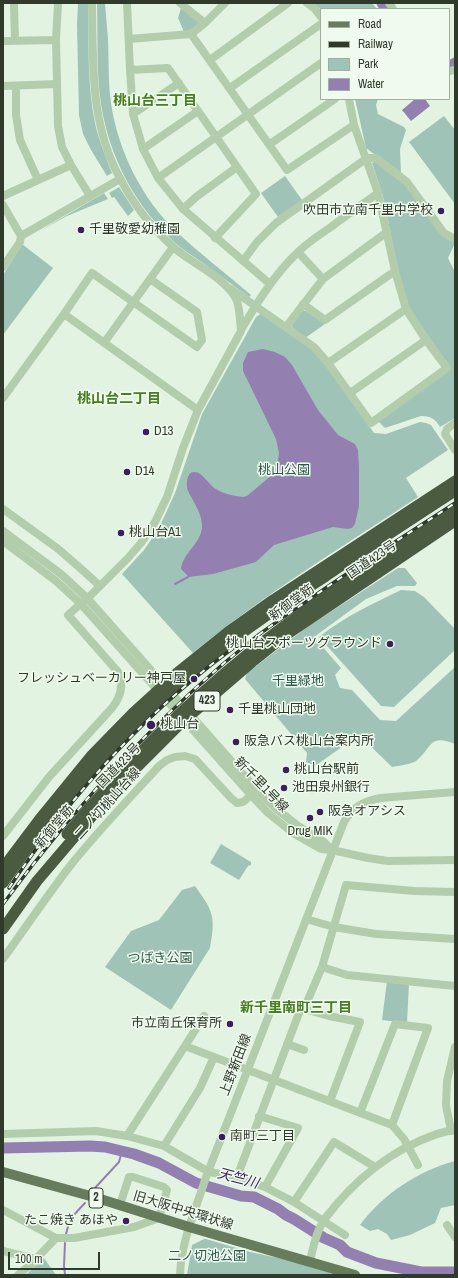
<!DOCTYPE html>
<html>
<head>
<meta charset="utf-8">
<style>
	body { margin:0 }
	#map { position:relative; width:458px; height:1278px; overflow:hidden; background:#e3f3e1; font-family:"Archivo Narrow",sans-serif }
	canvas { display:block }
	.frame { position:absolute; inset:0; border:4px solid #303a2b; pointer-events:none }
	.legend { position:absolute; left:320px; top:8px; width:130px; height:92px; box-sizing:border-box; background:#effbee; border:1px solid #a3aea0; margin:0; padding:5px 7px; list-style:none; font-size:12px; color:#303a2b }
	.legend li { display:flex; align-items:center; gap:8px; height:20px }
	.legend b { width:20px; border:1px solid #a3aea0 }
	.scale { position:absolute; left:8px; top:1252px; width:92px; height:18px; box-sizing:border-box; border:2px solid #303a2b; border-top:0; padding-left:5px; font-size:12px; line-height:14px; white-space:nowrap; color:#303a2b; -webkit-text-stroke:3px #effbee; paint-order:stroke }
</style>
</head>
<body>
<div id="map">
<canvas width="458" height="1278"></canvas>
<div class="frame"></div>
<ul class="legend">
<li><b style="height:5px;background:#667c5c"></b>Road</li>
<li><b style="height:5px;background:#303a2b"></b>Railway</li>
<li><b style="height:11px;background:#a0c3b8"></b>Park</li>
<li><b style="height:11px;background:#9380b1"></b>Water</li>
</ul>
<div class="scale">100 m</div>
</div>
<script>
const g = document.querySelector('canvas').getContext('2d');
g.lineJoin = 'round';
function paint(path, color) { g.fillStyle = color; g.fill(path, 'evenodd'); }
function trace(path, color, width, dash) { g.strokeStyle = color; g.lineWidth = width; g.lineCap = dash ? 'butt' : 'round'; g.setLineDash(dash || []); g.stroke(path); }
function label(font, color, halo, rows, align = 'center') {
  g.font = font + ' "Archivo Narrow","Noto Sans JP",sans-serif'; g.lineWidth = 3; g.setLineDash([]); g.textBaseline = 'middle'; g.strokeStyle = halo; g.fillStyle = color; for (const [text, x, y, turn = 0] of rows) {
    g.save(); g.translate(x, y); g.rotate((+turn || 0) * Math.PI / 180); g.textAlign = isNaN(turn) ? turn : align; if (halo) g.strokeText(text, 0, 0); g.fillText(text, 0, 0); g.restore();
  }
}
paint(new Path2D(`
	M 78,3 L 88,3 C 89,43 87,84 95,123 C 99,141 106,157 112,173 L 107,176 L 91,150 L 83,134 L 79,115 L 77,25 Z
	M 97,3 L 105,3 C 106,15 107,27 108,39 C 109,60 108,82 111,103 C 118,151 142,199 177,232 C 200,254 227,274 251,295 L 249,297 C 233,285 216,273 200,261 C 192,255 183,250 175,243 C 136,207 109,157 101,104 C 96,71 98,36 97,3 Z
	M 312,3 L 372,3 L 377,9 L 321,9 Z
	M 181,8 L 199,22 L 199,24 L 193,29 L 184,32 L 178,18 Z
	M 355,99 L 378,99 L 376,105 L 378,114 L 404,127 L 406,130 L 400,149 L 401,174 L 366,148 Z
	M 444,116 L 455,130 L 455,204 L 409,142 Z
	M 376,160 L 406,183 L 455,243 L 448,258 L 455,272 L 455,418 L 440,427 C 436,419 430,416 421,416 L 385,428 L 378,421 L 451,369 L 417,320 L 407,304 L 401,285 L 383,196 L 372,163 Z
	M 285,176 L 302,200 L 278,217 L 261,193 Z
	M 119,187 L 134,210 L 128,216 L 114,197 L 112,198 L 109,193 Z
	M 104,193 L 108,199 L 67,216 L 38,232 Z
	M 22,244 L 53,268 L 3,335 L 3,275 Z
	M 302,311 L 306,311 L 325,324 L 305,338 L 293,329 L 292,325 Z
	M 262,313 L 314,351 L 327,366 L 374,433 L 386,434 L 420,422 L 426,423 L 431,425 L 448,450 L 406,478 L 418,497 C 342,547 263,595 193,653 L 122,574 L 144,550 L 159,528 L 175,493 L 202,414 L 256,317 Z
	M 398,568 L 405,568 L 417,583 L 415,586 L 397,586 L 366,599 L 314,637 L 341,668 L 335,675 L 340,688 L 352,690 L 380,720 L 396,721 L 455,667 L 455,744 C 429,733 432,748 416,761 C 412,764 398,766 392,767 L 359,735 L 315,766 L 306,762 L 307,753 L 245,679 L 247,673 L 307,627 Z
	M 401,590 L 415,591 L 424,597 L 455,629 L 455,650 L 394,707 L 381,706 L 319,637 C 344,617 372,604 401,590 Z
	M 221,844 L 251,862 L 251,865 L 248,866 L 239,880 L 210,863 Z
	M 195,886 C 213,911 216,916 210,948 L 171,1010 L 105,967 L 131,931 L 159,920 L 182,890 Z
	M 387,981 L 409,983 L 407,1023 L 382,1020 Z
	M 455,1161 L 455,1205 L 441,1208 L 435,1223 L 410,1235 L 391,1240 L 387,1234 L 378,1229 L 370,1231 L 360,1225 C 383,1194 418,1171 455,1161 Z
	M 204,1239 L 206,1239 L 250,1252 L 293,1261 L 340,1275 L 187,1275 L 192,1245 Z
	M 44,1258 L 56,1275 L 26,1275 L 42,1259 Z`), '#a0c3b8');
paint(new Path2D(`
	M 415,99 L 425,99 L 430,106 L 411,121 L 402,110 Z
	M 263,349 L 275,352 L 285,357 L 292,365 L 318,410 L 338,435 L 355,444 L 358,450 L 359,467 L 359,506 L 355,524 L 352,528 L 348,529 L 333,527 L 274,545 L 256,562 L 213,574 L 189,577 L 181,569 C 183,553 200,544 202,528 C 203,515 194,503 188,491 C 186,486 186,471 195,472 C 202,472 210,486 216,489 C 223,494 235,496 243,497 L 247,496 L 272,475 L 277,466 L 279,453 L 276,439 L 243,371 L 243,363 L 248,352 Z`), '#9380b1');
trace(new Path2D(`
	M 175,584 L 188,577
	M 94,1189 L 119,1162 L 122,1151
	M 66,1234 L 70,1219 L 85,1203
	M 65,1243 L 64,1266 L 65,1275`), '#9380b1', 2);
trace(new Path2D(`
	M 382,3 L 386,9
	M 449,66 L 451,66 L 455,63
	M 3,1148 L 90,1146 L 105,1147 L 134,1154 L 159,1163 L 196,1183 L 241,1196 L 254,1197 L 278,1209 L 286,1215 L 294,1219 L 324,1238 L 340,1245 L 347,1252 L 376,1263 L 421,1272 L 455,1272`), '#9380b1', 11);
trace(new Path2D(`
	M 14,3 L 15,41
	M 58,3 L 56,40 L 58,126 L 62,147 L 71,165 L 90,196
	M 127,3 L 130,70 L 133,114 L 143,149 L 158,178 L 183,209 L 270,284
	M 180,3 L 205,23
	M 225,3 L 205,23 L 191,34 L 287,170 L 354,125
	M 307,3 L 314,8 L 321,17
	M 389,3 L 393,9
	M 129,39 L 191,34
	M 3,41 L 56,40
	M 210,60 L 288,3
	M 130,70 L 168,68 L 256,194 L 215,238
	M 449,71 L 455,70
	M 3,86 L 57,84
	M 16,86 L 16,115 L 20,140 L 38,180
	M 230,88 L 321,24
	M 133,114 L 179,83
	M 270,144 L 335,99
	M 143,149 L 198,111
	M 158,178 L 321,63
	M 3,196 L 71,165
	M 3,205 L 21,236
	M 183,209 L 196,197 L 237,167
	M 298,252 L 323,279
	M 243,261 L 257,242 L 276,223 L 367,158 L 376,158 L 407,182 L 444,233 L 455,239
	M 3,267 L 20,242 L 21,236 L 120,179
	M 231,289 L 314,347 L 328,363 L 371,423 L 447,368 L 426,340 L 406,309 L 395,271 L 378,193 L 354,125 L 349,99
	M 303,304 L 325,320 L 395,271
	M 64,314 L 92,273 L 197,347 L 202,340 L 197,312 L 150,279
	M 286,327 L 323,279 L 387,232
	M 241,330 C 257,303 274,275 297,253 C 307,243 319,235 331,227 C 347,215 363,204 378,193
	M 104,343 L 173,247
	M 328,363 L 406,309
	M 350,393 L 426,340
	M 3,398 L 64,314 L 198,410
	M 455,423 L 447,429 L 445,434 L 455,450
	M 3,509 L 57,548 L 79,567 L 100,586
	M 3,531 L 61,574 L 87,598 L 257,790 L 274,807 L 298,826 L 324,842 L 332,850
	M 3,541 L 56,581 L 81,604 L 251,795 L 268,813 L 293,833 L 321,849 L 332,850 L 368,858 L 388,861 L 455,860
	M 3,836 L 49,777 L 112,708 C 121,697 124,685 118,672 L 68,615 L 92,594 L 128,558 L 141,543 L 155,522 L 167,497 L 183,448 L 198,410 L 241,331 C 240,321 240,311 237,301 C 228,279 191,263 173,247 C 152,228 134,205 121,180 C 90,126 93,63 92,3
	M 306,919 L 334,927 L 376,934 L 455,939
	M 3,959 C 25,928 47,896 70,866 C 98,831 129,799 159,766 L 167,760 L 175,757 L 185,756 L 195,759 L 231,798 L 237,803 L 243,802 L 255,792
	M 322,967 L 347,975 L 455,986
	M 304,1009 L 329,1016 L 360,1022 L 330,1101
	M 287,1044 L 304,1050
	M 185,1046 L 204,1016
	M 360,1113 L 395,1024 L 428,1028 L 392,1125
	M 259,1116 L 298,1128 L 265,1187
	M 451,1131 L 446,1105 L 447,1081 L 455,1047
	M 3,1134 L 96,1131 L 127,1136 L 164,1146 L 209,1172 L 237,1177 L 265,1187 L 294,1202 L 345,1235
	M 127,1136 L 185,1046 L 392,1125 L 404,1139 L 418,1165
	M 164,1146 L 200,1088 L 214,1057
	M 237,1177 L 299,1013 L 304,1009 L 322,967 L 346,885 L 414,891 L 455,892
	M 294,1202 L 334,1142 L 375,1167
	M 3,1210 L 56,1238 L 74,1238 L 134,1227 L 159,1218 L 167,1190 L 164,1187 L 133,1177 L 129,1177 L 120,1205
	M 447,1225 L 455,1237
	M 3,1251 L 36,1259
	M 310,1261 C 313,1248 316,1232 324,1220 C 327,1215 332,1211 335,1206 C 366,1169 407,1140 455,1129
	M 18,1275 L 31,1264 L 56,1238
	M 180,1275 C 181,1241 196,1209 206,1177 L 344,822 C 353,807 362,802 380,798 L 455,792`), '#b3ccac', 8);
trace(new Path2D(`
	M 3,1172 L 94,1197 L 189,1227 L 355,1275`), '#667c5c', 10);
trace(new Path2D(`
	M 67,834 C 122,768 182,707 249,653 C 314,601 385,557 455,511
	M 3,868 L 39,820 L 92,755 L 133,713 L 177,673 L 228,632 L 273,600 L 455,481
	M 3,883 C 56,805 119,734 191,673 C 233,637 279,606 326,576 C 369,547 412,519 455,491
	M 3,929 L 37,881 L 100,807 L 129,775 L 181,723 L 252,662 L 286,635 L 455,521`), '#4b5b42', 11);
const rail = new Path2D(`
	M 9,888 C 72,793 150,707 243,641
	M 3,904 C 76,805 160,713 257,636 C 273,624 290,613 307,601 C 355,567 406,535 455,503`);
trace(rail, '#303a2b', 3.5);
trace(rail, '#effbee', 2, [6]);
for (const [x, y, r, color] of [
	[441,211,4,"#39205c"],
	[81,230,4,"#39205c"],
	[146,432,4,"#39205c"],
	[127,472,4,"#39205c"],
	[121,533,4,"#39205c"],
	[390,644,4,"#39205c"],
	[194,679,4,"#39205c"],
	[230,710,4,"#39205c"],
	[151,725,5,"#39205c"],
	[236,742,4,"#39205c"],
	[286,770,4,"#39205c"],
	[284,788,4,"#39205c"],
	[320,812,4,"#39205c"],
	[310,818,4,"#39205c"],
	[230,1024,4,"#39205c"],
	[222,1137,4,"#39205c"],
	[126,1221,4,"#39205c"]
]) { const dot = new Path2D(); dot.arc(x, y, r, 0, 2 * Math.PI); g.fillStyle = color; g.fill(dot); trace(dot, '#effbee', 1.5); }
for (const [x, y, w] of [
	[207,701,26],
	[96,1198,14]
]) { const box = new Path2D(); box.roundRect(x - w / 2, y - 10, w, 20, 3); g.fillStyle = '#effbee'; g.fill(box); trace(box, '#303a2b', 1); }
label('bold 12px', '#303a2b', null, [
	["423",207,701],
	["2",96,1198]
]);
label('13px', '#303a2b', '#effbee', [
	["吹田市立南千里中学校",433,211,"right"],
	["千里敬愛幼稚園",89,230],
	["D13",154,432],
	["D14",135,472],
	["桃山台A1",129,533],
	["桃山台スポーツグラウンド",382,644,"right"],
	["フレッシュベーカリー神戸屋",186,679,"right"],
	["千里桃山団地",238,710],
	["桃山台",160,725],
	["阪急バス桃山台案内所",244,742],
	["桃山台駅前",294,770],
	["池田泉州銀行",292,788],
	["阪急オアシス",328,812],
	["Drug MIK",310,832,"center"],
	["市立南丘保育所",222,1024,"right"],
	["南町三丁目",230,1137],
	["たこ焼き あほや",118,1221,"right"]
], 'left');
label('13px', '#2f594d', '#effbee', [
	["桃山公園",284,471],
	["千里緑地",298,682],
	["つばき公園",160,959],
	["二ノ切池公園",207,1257]
]);
label('13px', '#303a2b', '#effbee', [
	["国道423号",372,560,-34],
	["新御堂筋",292,603,-36],
	["国道423号",119,766,-46],
	["新千里1号線",261,785,46],
	["二ノ切桃山台線",108,804,-48],
	["新御堂筋",55,827,-50],
	["上野新田線",236,1065,-69],
	["旧大阪中央環状線",183,1211,17]
]);
label('bold 14px', '#487d22', '#effbee', [
	["桃山台三丁目",155,101],
	["桃山台二丁目",119,399],
	["新千里南町三丁目",296,1008]
]);
label('italic 14px', '#39205c', '#effbee', [
	["天竺川",238,1179,15]
]);
</script>
</body>
</html>
